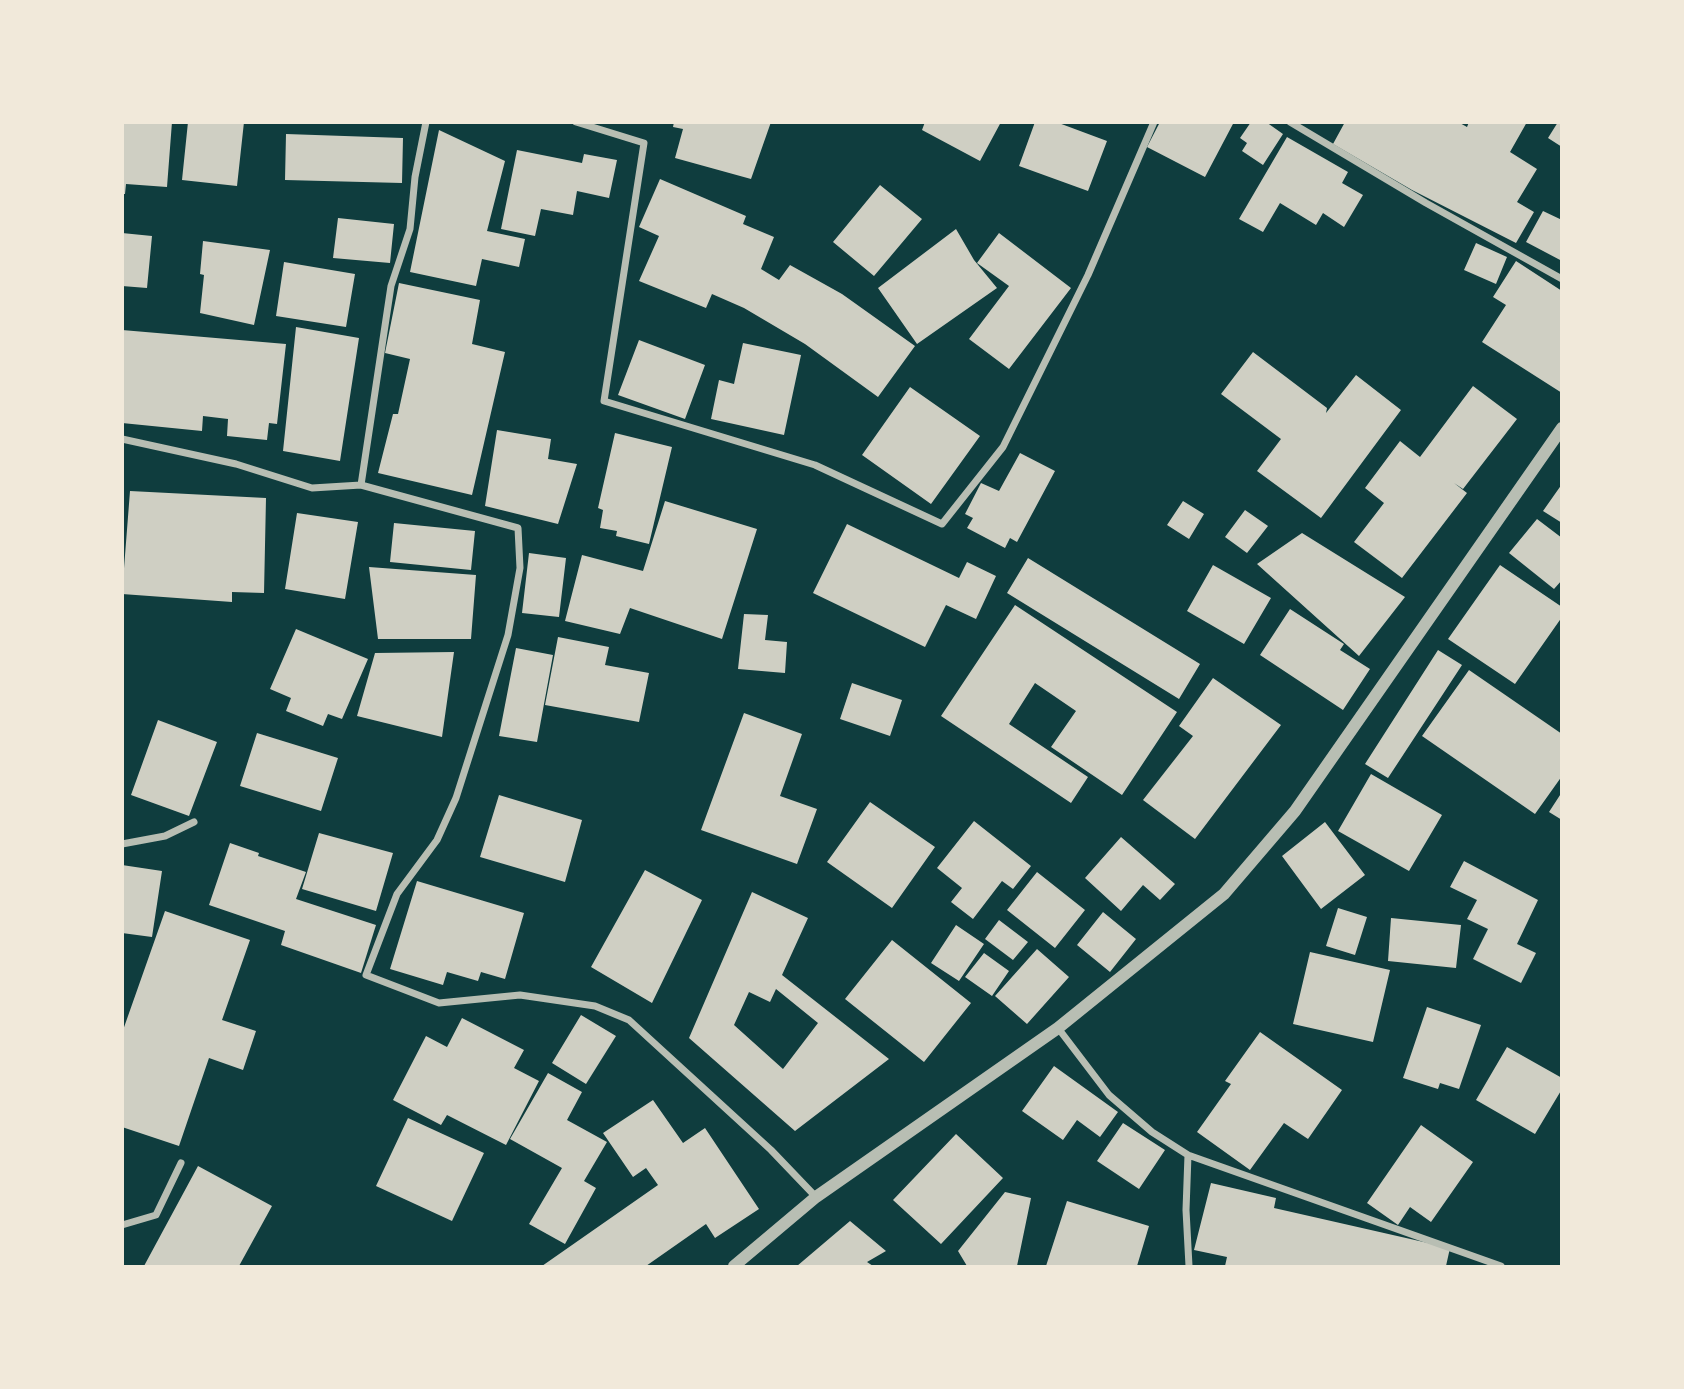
<!DOCTYPE html>
<html>
<head>
<meta charset="utf-8">
<style>
	body { margin:0 }
	#map { position:relative; width:1684px; height:1389px; overflow:hidden; background:#0f3d3e; font-family:Commissioner,sans-serif }
	canvas { display:block }
	.frame { position:absolute; inset:0; border:124px solid #f1e9da; pointer-events:none }
</style>
</head>
<body>
<div id="map">
<canvas width="1684" height="1389"></canvas>
<div class="frame"></div>
</div>
<script>
const g = document.querySelector('canvas').getContext('2d');
g.lineJoin = 'round';
function paint(path, color) { g.fillStyle = color; g.fill(path, 'evenodd'); }
function trace(path, color, width, dash) { g.strokeStyle = color; g.lineWidth = width; g.lineCap = dash ? 'butt' : 'round'; g.setLineDash(dash || []); g.stroke(path); }
paint(new Path2D(`
	M 122,122 L 172,122 L 167,187 L 126,184 L 125,194 L 122,194 Z
	M 188,122 L 244,122 L 237,186 L 182,180 Z
	M 674,122 L 771,122 L 751,179 L 675,158 L 683,129 L 673,127 Z
	M 925,122 L 1001,122 L 980,161 L 922,130 Z
	M 1035,122 L 1056,122 L 1107,141 L 1088,191 L 1019,166 Z
	M 1160,122 L 1234,122 L 1205,177 L 1147,147 Z
	M 1251,122 L 1266,122 L 1283,134 L 1263,165 L 1242,151 L 1247,143 L 1240,138 Z
	M 1345,122 L 1458,122 L 1467,127 L 1469,122 L 1527,122 L 1510,152 L 1537,169 L 1517,202 L 1534,212 L 1516,243 L 1412,190 L 1333,144 Z
	M 1558,122 L 1562,122 L 1562,147 L 1548,138 Z
	M 439,130 L 505,161 L 487,231 L 525,239 L 519,267 L 482,259 L 476,286 L 410,272 Z
	M 286,134 L 403,138 L 402,183 L 285,180 Z
	M 1287,137 L 1348,172 L 1342,183 L 1363,195 L 1344,227 L 1323,213 L 1316,225 L 1280,203 L 1263,232 L 1239,219 Z
	M 517,150 L 582,163 L 584,154 L 617,160 L 609,198 L 577,191 L 573,215 L 541,209 L 535,236 L 501,229 Z
	M 660,179 L 746,216 L 743,224 L 774,237 L 761,269 L 779,280 L 790,265 L 842,294 L 915,346 L 878,397 L 805,344 L 744,308 L 712,294 L 706,308 L 639,281 L 659,236 L 639,227 Z
	M 880,185 L 922,219 L 874,276 L 833,242 Z
	M 1543,211 L 1562,220 L 1562,261 L 1526,242 Z
	M 338,218 L 394,224 L 390,263 L 333,258 Z
	M 956,229 L 974,260 L 997,288 L 917,344 L 878,288 Z
	M 122,233 L 152,236 L 147,288 L 122,286 Z
	M 999,233 L 1071,288 L 1009,369 L 969,339 L 1009,286 L 977,263 Z
	M 203,241 L 270,250 L 254,325 L 200,313 L 204,275 L 200,274 Z
	M 1476,243 L 1507,257 L 1496,284 L 1464,270 Z
	M 1516,261 L 1562,291 L 1562,393 L 1482,342 L 1506,305 L 1493,297 Z
	M 284,262 L 355,274 L 346,327 L 276,316 Z
	M 399,283 L 480,300 L 472,344 L 505,352 L 472,495 L 378,473 L 393,414 L 398,414 L 410,359 L 385,353 Z
	M 296,327 L 359,338 L 340,461 L 283,451 Z
	M 122,330 L 286,344 L 277,424 L 269,423 L 267,440 L 227,436 L 228,419 L 203,416 L 202,431 L 122,423 Z
	M 639,340 L 705,365 L 685,419 L 618,395 Z
	M 743,343 L 801,355 L 784,435 L 711,419 L 719,380 L 734,384 Z
	M 1253,352 L 1327,408 L 1326,413 L 1356,375 L 1401,410 L 1321,518 L 1257,471 L 1281,439 L 1221,394 Z
	M 1473,386 L 1517,419 L 1463,489 L 1454,483 L 1467,493 L 1402,578 L 1354,542 L 1384,503 L 1365,488 L 1400,441 L 1420,457 Z
	M 910,387 L 980,436 L 931,504 L 862,455 Z
	M 497,430 L 551,439 L 548,459 L 577,464 L 558,524 L 485,506 Z
	M 615,433 L 672,447 L 649,544 L 616,536 L 617,531 L 600,528 L 603,510 L 598,508 Z
	M 1020,453 L 1055,471 L 1017,542 L 1010,538 L 1005,548 L 967,528 L 973,518 L 965,514 L 981,483 L 999,491 Z
	M 1562,484 L 1562,523 L 1543,511 Z
	M 130,491 L 266,498 L 264,593 L 232,592 L 232,602 L 122,594 Z
	M 665,501 L 757,529 L 722,639 L 630,608 L 620,634 L 565,621 L 582,555 L 643,571 Z
	M 1183,501 L 1204,514 L 1189,539 L 1167,525 Z
	M 1245,510 L 1268,526 L 1247,553 L 1225,537 Z
	M 297,513 L 358,522 L 345,599 L 285,589 Z
	M 1537,519 L 1562,538 L 1562,580 L 1554,589 L 1509,553 Z
	M 394,523 L 475,531 L 471,570 L 390,562 Z
	M 847,524 L 959,578 L 967,562 L 996,576 L 976,619 L 946,605 L 925,647 L 813,593 Z
	M 1302,533 L 1405,597 L 1359,656 L 1257,564 Z
	M 529,553 L 566,558 L 559,617 L 522,613 Z
	M 1028,558 L 1200,664 L 1179,699 L 1007,593 Z
	M 1213,565 L 1271,598 L 1244,644 L 1187,611 Z
	M 1500,565 L 1562,607 L 1562,617 L 1515,684 L 1448,639 Z
	M 369,567 L 476,575 L 471,639 L 378,639 Z
	M 1015,605 L 1177,712 L 1122,795 L 1051,747 L 1076,711 L 1035,683 L 1009,724 L 1088,777 L 1071,803 L 941,716 Z
	M 1290,609 L 1344,644 L 1340,650 L 1370,669 L 1343,710 L 1260,655 Z
	M 744,614 L 768,615 L 765,640 L 787,642 L 785,673 L 738,669 Z
	M 296,629 L 368,659 L 342,719 L 328,714 L 323,726 L 286,711 L 291,698 L 270,689 Z
	M 558,637 L 609,647 L 605,665 L 649,673 L 639,722 L 545,705 Z
	M 516,648 L 553,655 L 537,742 L 499,736 Z
	M 1438,650 L 1462,665 L 1388,778 L 1365,764 Z
	M 454,652 L 442,737 L 357,716 L 375,653 Z
	M 1469,670 L 1562,734 L 1562,776 L 1535,814 L 1422,736 Z
	M 1213,678 L 1281,725 L 1195,839 L 1143,800 L 1193,736 L 1179,726 Z
	M 852,683 L 902,700 L 890,736 L 840,719 Z
	M 744,713 L 802,734 L 780,796 L 817,809 L 797,864 L 701,830 Z
	M 158,720 L 217,742 L 189,816 L 131,795 Z
	M 257,733 L 338,758 L 321,811 L 240,786 Z
	M 1371,774 L 1442,815 L 1409,871 L 1338,831 Z
	M 1562,792 L 1562,820 L 1549,812 Z
	M 499,795 L 582,820 L 565,882 L 480,857 Z
	M 870,802 L 935,847 L 892,908 L 827,862 Z
	M 974,821 L 1031,866 L 1013,889 L 1002,881 L 973,919 L 951,902 L 962,888 L 937,868 Z
	M 1325,822 L 1365,875 L 1321,909 L 1282,856 Z
	M 319,833 L 393,853 L 376,911 L 302,889 Z
	M 1121,837 L 1175,884 L 1160,900 L 1143,885 L 1121,911 L 1085,878 Z
	M 230,843 L 259,853 L 258,856 L 306,872 L 296,899 L 376,925 L 361,973 L 281,945 L 285,931 L 209,905 Z
	M 1464,861 L 1538,900 L 1517,944 L 1536,953 L 1521,983 L 1473,959 L 1488,929 L 1467,919 L 1477,900 L 1450,887 Z
	M 122,865 L 162,871 L 152,937 L 122,933 Z
	M 645,870 L 702,900 L 652,1003 L 591,967 Z
	M 1037,872 L 1085,910 L 1055,948 L 1007,910 Z
	M 417,881 L 524,913 L 505,979 L 481,972 L 478,981 L 447,972 L 443,985 L 390,969 Z
	M 752,892 L 808,918 L 782,975 L 889,1059 L 795,1131 L 689,1038 ZM 776,989 L 818,1023 L 783,1069 L 734,1025 L 749,992 L 770,1002 Z
	M 1338,908 L 1367,917 L 1355,955 L 1326,946 Z
	M 165,911 L 250,940 L 222,1020 L 256,1031 L 243,1070 L 209,1058 L 179,1146 L 122,1127 L 122,1033 Z
	M 1103,912 L 1136,939 L 1110,972 L 1077,945 Z
	M 1391,918 L 1461,925 L 1456,968 L 1388,961 Z
	M 999,920 L 1028,942 L 1013,960 L 985,939 Z
	M 956,925 L 984,944 L 959,981 L 931,963 Z
	M 892,940 L 971,1003 L 924,1062 L 845,999 Z
	M 1037,949 L 1069,977 L 1027,1024 L 995,996 Z
	M 1310,952 L 1390,970 L 1373,1042 L 1293,1024 Z
	M 984,953 L 1009,971 L 992,996 L 965,977 Z
	M 1427,1007 L 1481,1025 L 1459,1089 L 1440,1083 L 1438,1089 L 1403,1078 Z
	M 581,1015 L 616,1036 L 586,1084 L 552,1063 Z
	M 462,1018 L 524,1050 L 514,1068 L 539,1081 L 506,1145 L 447,1115 L 441,1125 L 393,1100 L 426,1036 L 447,1047 Z
	M 1260,1032 L 1342,1090 L 1308,1139 L 1284,1123 L 1250,1170 L 1197,1132 L 1231,1084 L 1225,1081 Z
	M 1507,1047 L 1562,1078 L 1562,1089 L 1535,1134 L 1476,1100 Z
	M 1054,1066 L 1118,1112 L 1100,1137 L 1077,1120 L 1063,1140 L 1022,1111 Z
	M 548,1073 L 582,1092 L 567,1120 L 607,1142 L 584,1181 L 596,1188 L 565,1244 L 529,1224 L 562,1168 L 510,1139 Z
	M 653,1100 L 683,1143 L 705,1128 L 759,1209 L 715,1238 L 706,1224 L 646,1266 L 542,1266 L 658,1185 L 646,1168 L 633,1177 L 603,1133 Z
	M 408,1118 L 484,1153 L 452,1221 L 376,1186 Z
	M 1123,1123 L 1165,1150 L 1139,1189 L 1097,1161 Z
	M 1421,1125 L 1473,1162 L 1431,1222 L 1410,1207 L 1398,1225 L 1367,1203 Z
	M 956,1134 L 1003,1178 L 941,1244 L 893,1200 Z
	M 198,1166 L 272,1206 L 239,1266 L 144,1266 Z
	M 1211,1183 L 1276,1198 L 1274,1208 L 1450,1248 L 1446,1266 L 1225,1266 L 1227,1257 L 1194,1250 Z
	M 1005,1192 L 1031,1198 L 1017,1266 L 967,1266 L 958,1251 Z
	M 1067,1201 L 1149,1226 L 1137,1266 L 1046,1266 Z
	M 850,1221 L 886,1251 L 867,1262 L 873,1266 L 797,1266 Z`), '#cfcfc3');
trace(new Path2D(`
	M 576,122 L 644,143 L 604,401 L 815,465 L 942,524 L 1003,447 L 1088,275 L 1154,122
	M 1290,122 L 1426,203 L 1562,279
	M 122,439 L 236,464 L 312,488 L 361,485 L 518,528 L 520,568 L 508,635 L 456,798 L 437,840 L 397,894 L 366,975 L 439,1003 L 520,995 L 595,1006 L 629,1020 L 771,1150 L 816,1197
	M 361,485 L 391,286 L 410,229 L 415,177 L 426,122
	M 122,844 L 165,836 L 194,822
	M 1058,1028 L 1109,1095 L 1152,1132 L 1188,1155 L 1186,1210 L 1189,1266
	M 1188,1155 L 1501,1266
	M 122,1225 L 156,1215 L 181,1163`), '#b8beb3', 7);
trace(new Path2D(`
	M 734,1266 L 816,1197 L 1058,1028 L 1224,894 L 1295,811 L 1562,428`), '#b8beb3', 12);
</script>
</body>
</html>
